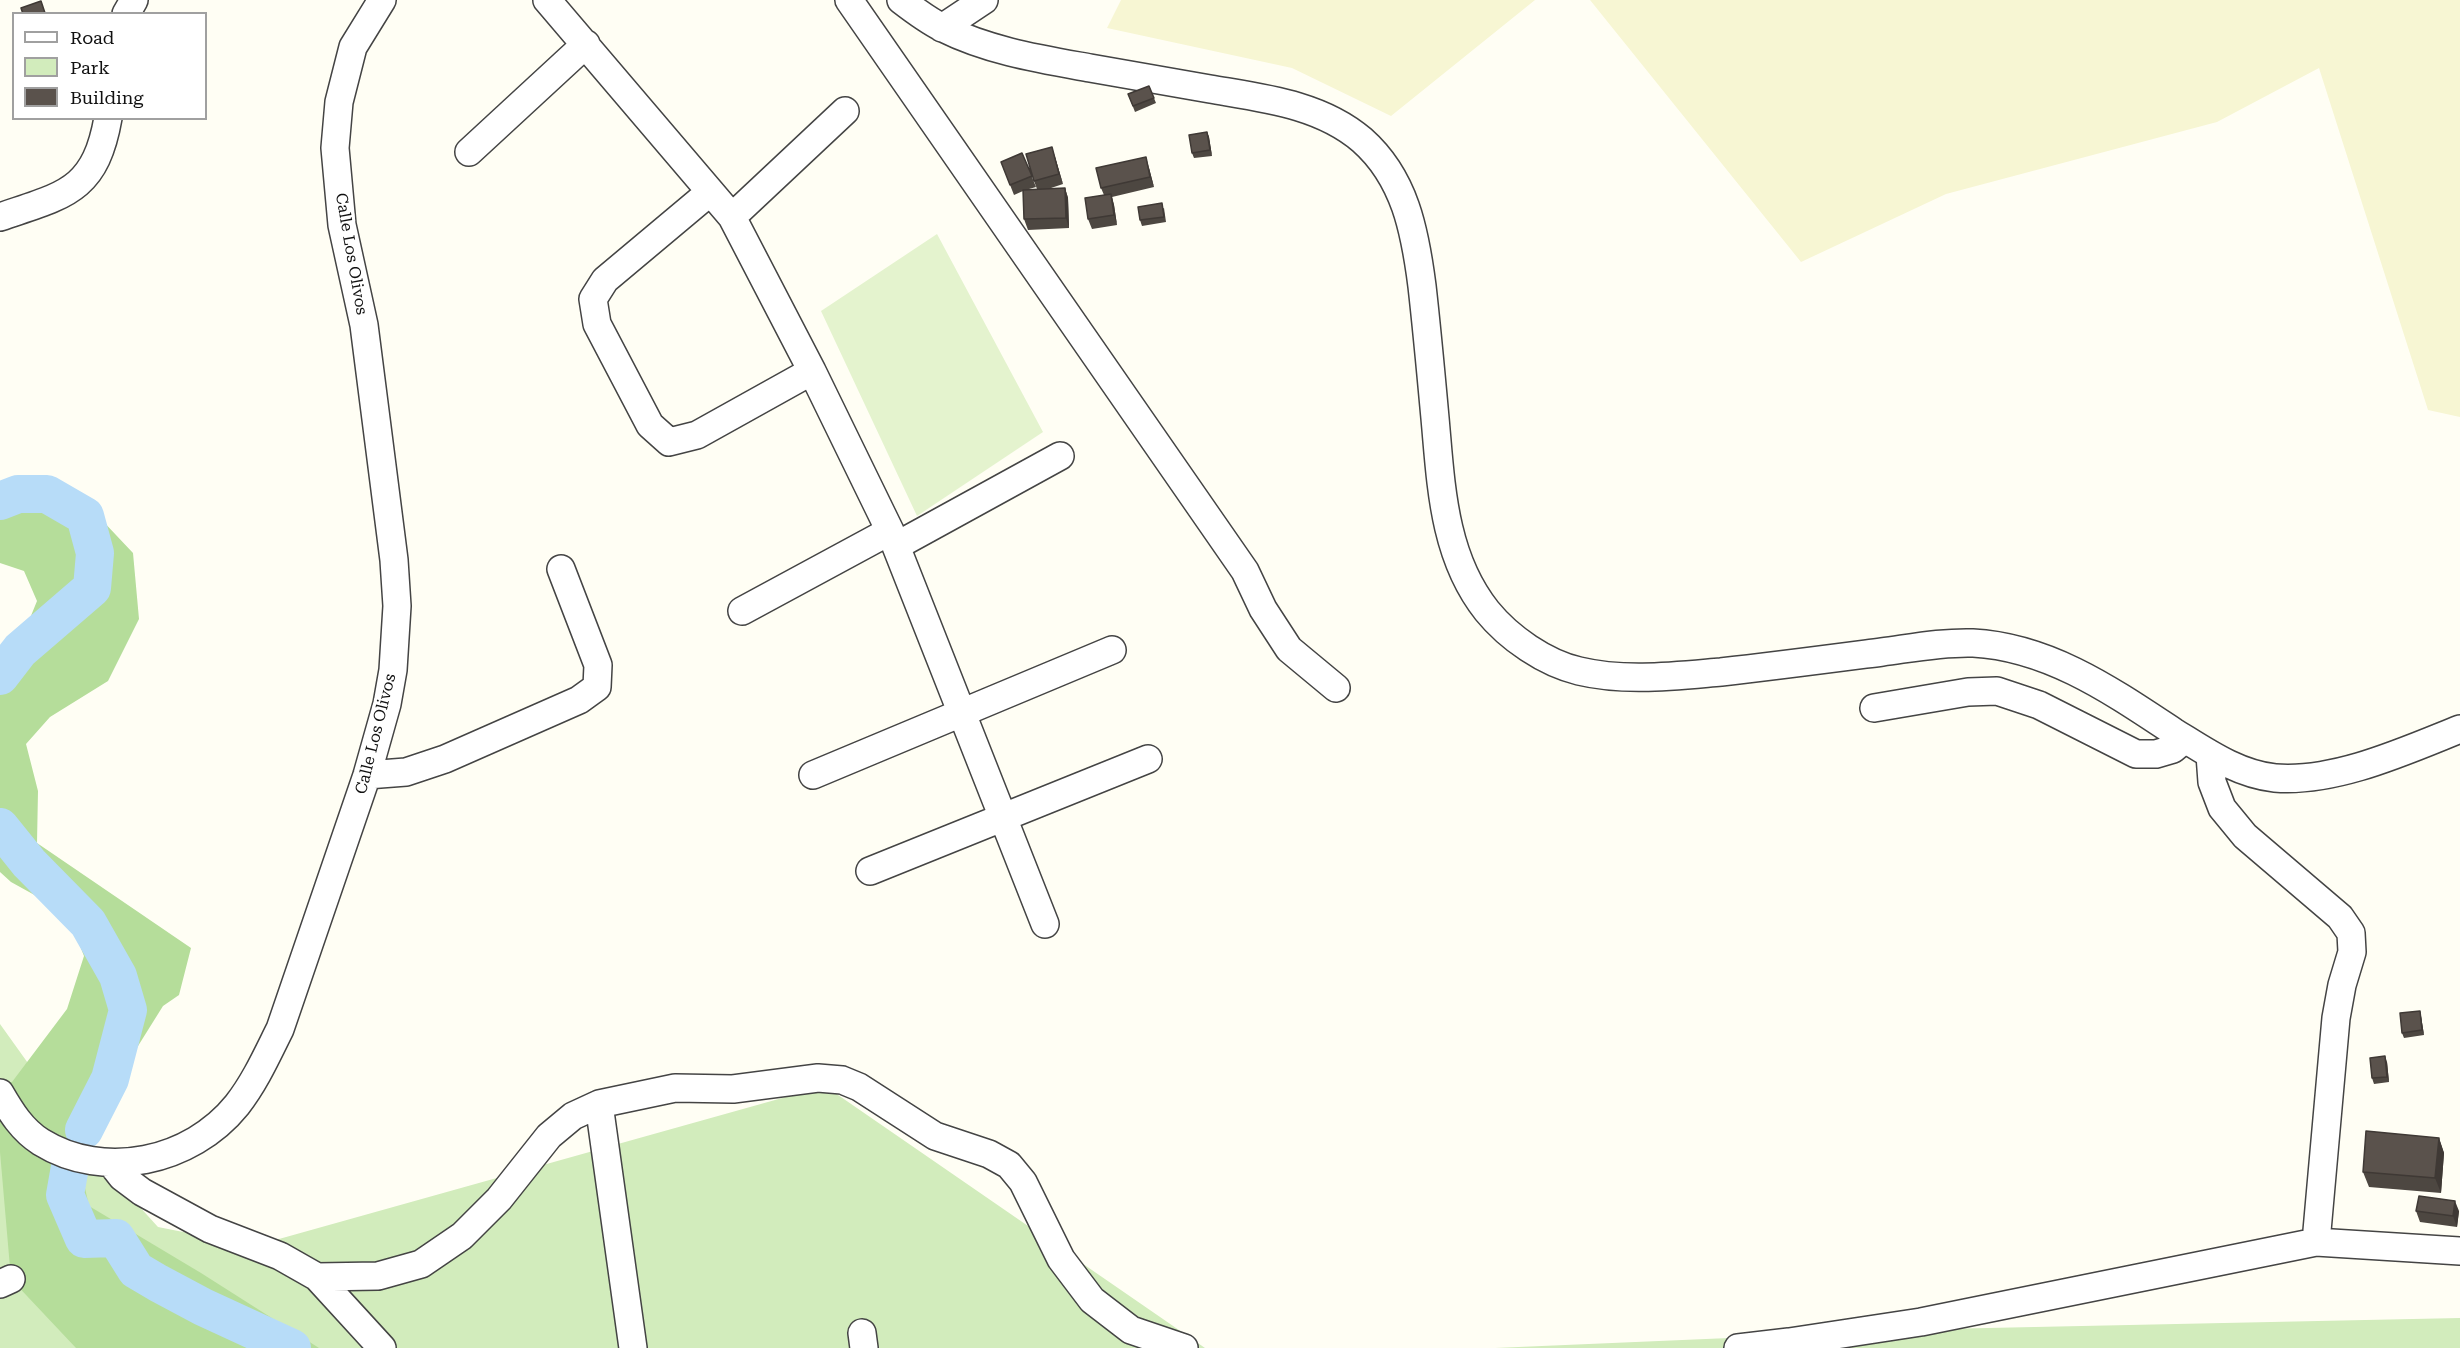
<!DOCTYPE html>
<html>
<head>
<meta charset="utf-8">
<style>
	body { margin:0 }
	#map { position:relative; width:2460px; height:1348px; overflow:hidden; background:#fffef4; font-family:"Roboto Serif",serif }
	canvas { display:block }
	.legend { position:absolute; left:12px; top:12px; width:195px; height:108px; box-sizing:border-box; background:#fff; border:2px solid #a0a0a0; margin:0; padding:8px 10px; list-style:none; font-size:18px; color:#111 }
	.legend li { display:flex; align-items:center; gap:12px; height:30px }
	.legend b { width:30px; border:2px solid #a0a0a0 }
</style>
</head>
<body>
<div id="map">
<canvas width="2460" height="1348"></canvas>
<ul class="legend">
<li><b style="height:8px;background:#fff"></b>Road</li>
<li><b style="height:16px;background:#d2ecbc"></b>Park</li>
<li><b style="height:16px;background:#5a524c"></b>Building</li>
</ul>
</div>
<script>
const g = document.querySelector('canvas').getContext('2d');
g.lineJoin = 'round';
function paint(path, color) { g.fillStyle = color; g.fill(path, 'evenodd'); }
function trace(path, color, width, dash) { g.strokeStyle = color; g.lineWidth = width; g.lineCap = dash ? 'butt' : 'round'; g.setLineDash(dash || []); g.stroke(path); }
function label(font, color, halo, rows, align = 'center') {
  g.font = font + ' "Roboto Serif",serif'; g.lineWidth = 6; g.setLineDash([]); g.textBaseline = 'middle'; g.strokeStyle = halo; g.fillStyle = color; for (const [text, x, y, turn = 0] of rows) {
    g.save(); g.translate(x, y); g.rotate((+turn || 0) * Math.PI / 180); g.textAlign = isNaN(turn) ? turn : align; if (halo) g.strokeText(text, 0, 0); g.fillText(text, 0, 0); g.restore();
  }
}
paint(new Path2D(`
	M 1121,0 L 1535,0 L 1391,116 L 1292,68 L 1107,28 Z
	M 1590,0 L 2460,0 L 2460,417 L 2428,410 L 2319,68 L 2217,122 L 1946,194 L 1801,262 Z`), '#f7f6d3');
paint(new Path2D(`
	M 0,1024 L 98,1161 L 158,1227 L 254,1246 L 825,1086 L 1205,1348 L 0,1348 Z
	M 2460,1318 L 2460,1348 L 1495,1348 L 1940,1329 Z`), '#d2ecbc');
paint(new Path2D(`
	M 0,483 L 45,483 L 99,517 L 133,553 L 139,619 L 108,681 L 50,717 L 26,744 L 38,791 L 37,843 L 191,948 L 179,995 L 163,1006 L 133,1054 L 99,1128 L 81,1170 L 89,1206 L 201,1273 L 319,1348 L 76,1348 L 11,1279 L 0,1152 L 0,1083 L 12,1082 L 67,1009 L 84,956 L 67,913 L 11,882 L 0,872 L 0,651 L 26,628 L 37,601 L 24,571 L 0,563 Z`), '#b5dd9a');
paint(new Path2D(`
	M 937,234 L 1043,432 L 917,516 L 821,311 Z`), '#e4f3ce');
trace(new Path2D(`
	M 0,501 L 18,494 L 47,494 L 85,516 L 95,553 L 92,588 L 20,650 L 0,676
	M 0,827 L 29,863 L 88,923 L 118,976 L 128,1010 L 110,1079 L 84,1130
	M 71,1161 L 65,1195 L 84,1239 L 116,1238 L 136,1270 L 158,1283 L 203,1307 L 292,1348`), '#b7dcf8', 38);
const minor = new Path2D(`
	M 547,0 L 732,217 L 812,371 L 890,531 L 1045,924
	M 849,0 L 1245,571 L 1263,609 L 1289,649 L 1336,688
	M 901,0 C 914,10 929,21 943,28 C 989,51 1040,59 1090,68 C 1130,75 1170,82 1210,89 C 1262,98 1320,104 1362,140 C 1405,178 1415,231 1422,286 C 1427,330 1431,374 1435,418 C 1441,484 1443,556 1487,611 C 1509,638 1545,663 1579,671 C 1625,682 1674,676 1721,672 C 1775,666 1828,659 1882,652 C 1912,648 1942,642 1973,643 C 2049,647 2112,691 2174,732 C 2205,751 2237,774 2275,778 C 2335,783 2405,751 2460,729
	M 126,14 L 134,0
	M 942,28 L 984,0
	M 469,152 L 586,44
	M 710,192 L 605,280 L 593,299 L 597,324 L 650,425 L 669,442 L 697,435 L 812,371
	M 0,217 C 64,195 95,192 108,118
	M 732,217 L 845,111
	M 896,546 L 1060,456
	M 742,611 L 890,531
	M 1874,708 L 1968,692 L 1997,691 L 2039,705 L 2136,754 L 2156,754 L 2173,749 L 2185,739
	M 2210,755 L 2212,782 L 2222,808 L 2245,836 L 2340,917 L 2351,933 L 2352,952 L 2342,985 L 2336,1018 L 2316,1242
	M 367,775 L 406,772 L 445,759 L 579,700 L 597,687 L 598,665 L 561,569
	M 813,775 L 1112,650
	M 870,871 L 1148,759
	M 0,1093 C 11,1112 22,1130 41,1142 C 104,1181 191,1162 237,1105 C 255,1082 267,1055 280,1029 L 367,775 L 387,704 L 393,670 L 397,606 L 394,560 L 364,325 L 342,225 L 335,148 L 339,102 L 353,47 L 382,0
	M 599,1104 L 633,1348
	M 111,1163 L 122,1177 L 142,1192 L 210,1229 L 280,1256 L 317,1277 L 382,1348
	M 317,1277 L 378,1276 L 421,1264 L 462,1236 L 499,1199 L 549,1136 L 573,1116 L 599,1104 L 675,1088 L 733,1089 L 818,1078 L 842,1080 L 859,1087 L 935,1136 L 989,1154 L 1009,1165 L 1023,1182 L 1061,1259 L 1092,1300 L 1131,1330 L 1184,1348
	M 0,1284 L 11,1279
	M 862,1333 L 864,1348
	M 1738,1348 L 1789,1342 L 1921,1322 L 2316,1242 L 2460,1251`);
trace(minor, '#444', 30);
trace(minor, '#fff', 27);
paint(new Path2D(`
	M 1149,86 L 1156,103 L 1135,112 L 1128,94 Z
	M 1207,132 L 1209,137 L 1212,156 L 1194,158 L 1192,153 Z
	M 1022,153 L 1036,187 L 1029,189 L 1037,189 L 1034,181 L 1055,157 L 1063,184 L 1048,189 L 1065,188 L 1068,198 L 1069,228 L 1028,230 L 1024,219 L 1023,191 L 1014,195 L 1001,162 Z
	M 1149,168 L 1154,187 L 1112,197 L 1114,205 L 1117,225 L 1092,229 L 1088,219 L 1104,195 L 1101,188 Z
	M 1164,208 L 1166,222 L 1142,226 L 1140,220 Z
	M 2420,1011 L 2421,1016 L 2424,1035 L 2404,1038 L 2402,1033 Z
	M 2387,1062 L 2389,1082 L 2374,1084 L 2372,1078 Z
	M 2439,1138 L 2444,1153 L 2441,1193 L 2369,1187 L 2363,1172 Z
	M 2416,1211 L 2459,1211 L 2457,1227 L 2420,1222 Z`), '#4d4741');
paint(new Path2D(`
	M 1207,132 L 1209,137 L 1212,156 L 1210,150 Z
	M 1052,147 L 1055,157 L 1063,184 L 1059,174 Z
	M 1146,157 L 1149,168 L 1154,187 L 1150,177 Z
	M 1065,188 L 1068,198 L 1069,228 L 1066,218 Z
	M 1111,194 L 1114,205 L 1117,225 L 1114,215 Z
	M 2420,1011 L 2421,1016 L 2424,1035 L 2422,1030 Z
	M 2385,1056 L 2387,1062 L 2389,1082 L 2387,1077 Z
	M 2439,1138 L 2444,1153 L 2441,1193 L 2435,1178 Z
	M 2455,1201 L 2459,1211 L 2457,1227 L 2453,1216 Z`), '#3f3935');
const building = new Path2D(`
	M 41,1 L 45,13 L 23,14 L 21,8 Z
	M 1149,86 L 1154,98 L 1133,106 L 1128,94 Z
	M 1207,132 L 1210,150 L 1192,153 L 1189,135 Z
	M 1052,147 L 1059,174 L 1034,181 L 1026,154 Z
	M 1022,153 L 1032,176 L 1010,185 L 1001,162 Z
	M 1146,157 L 1150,177 L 1101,188 L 1096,168 Z
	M 1065,188 L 1066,218 L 1024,219 L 1023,190 Z
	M 1111,194 L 1114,215 L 1088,219 L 1085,198 Z
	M 1162,203 L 1164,217 L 1140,220 L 1138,207 Z
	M 2420,1011 L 2422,1030 L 2402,1033 L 2400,1013 Z
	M 2385,1056 L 2387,1077 L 2372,1078 L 2370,1058 Z
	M 2366,1131 L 2439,1138 L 2435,1178 L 2363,1172 Z
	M 2419,1196 L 2455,1201 L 2453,1216 L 2416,1211 Z`);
paint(building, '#5a524c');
trace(building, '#3f3935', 1.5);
label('16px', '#111', '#fff', [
	["Calle Los Olivos",351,254,80],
	["Calle Los Olivos",376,734,-76]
]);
</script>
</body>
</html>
